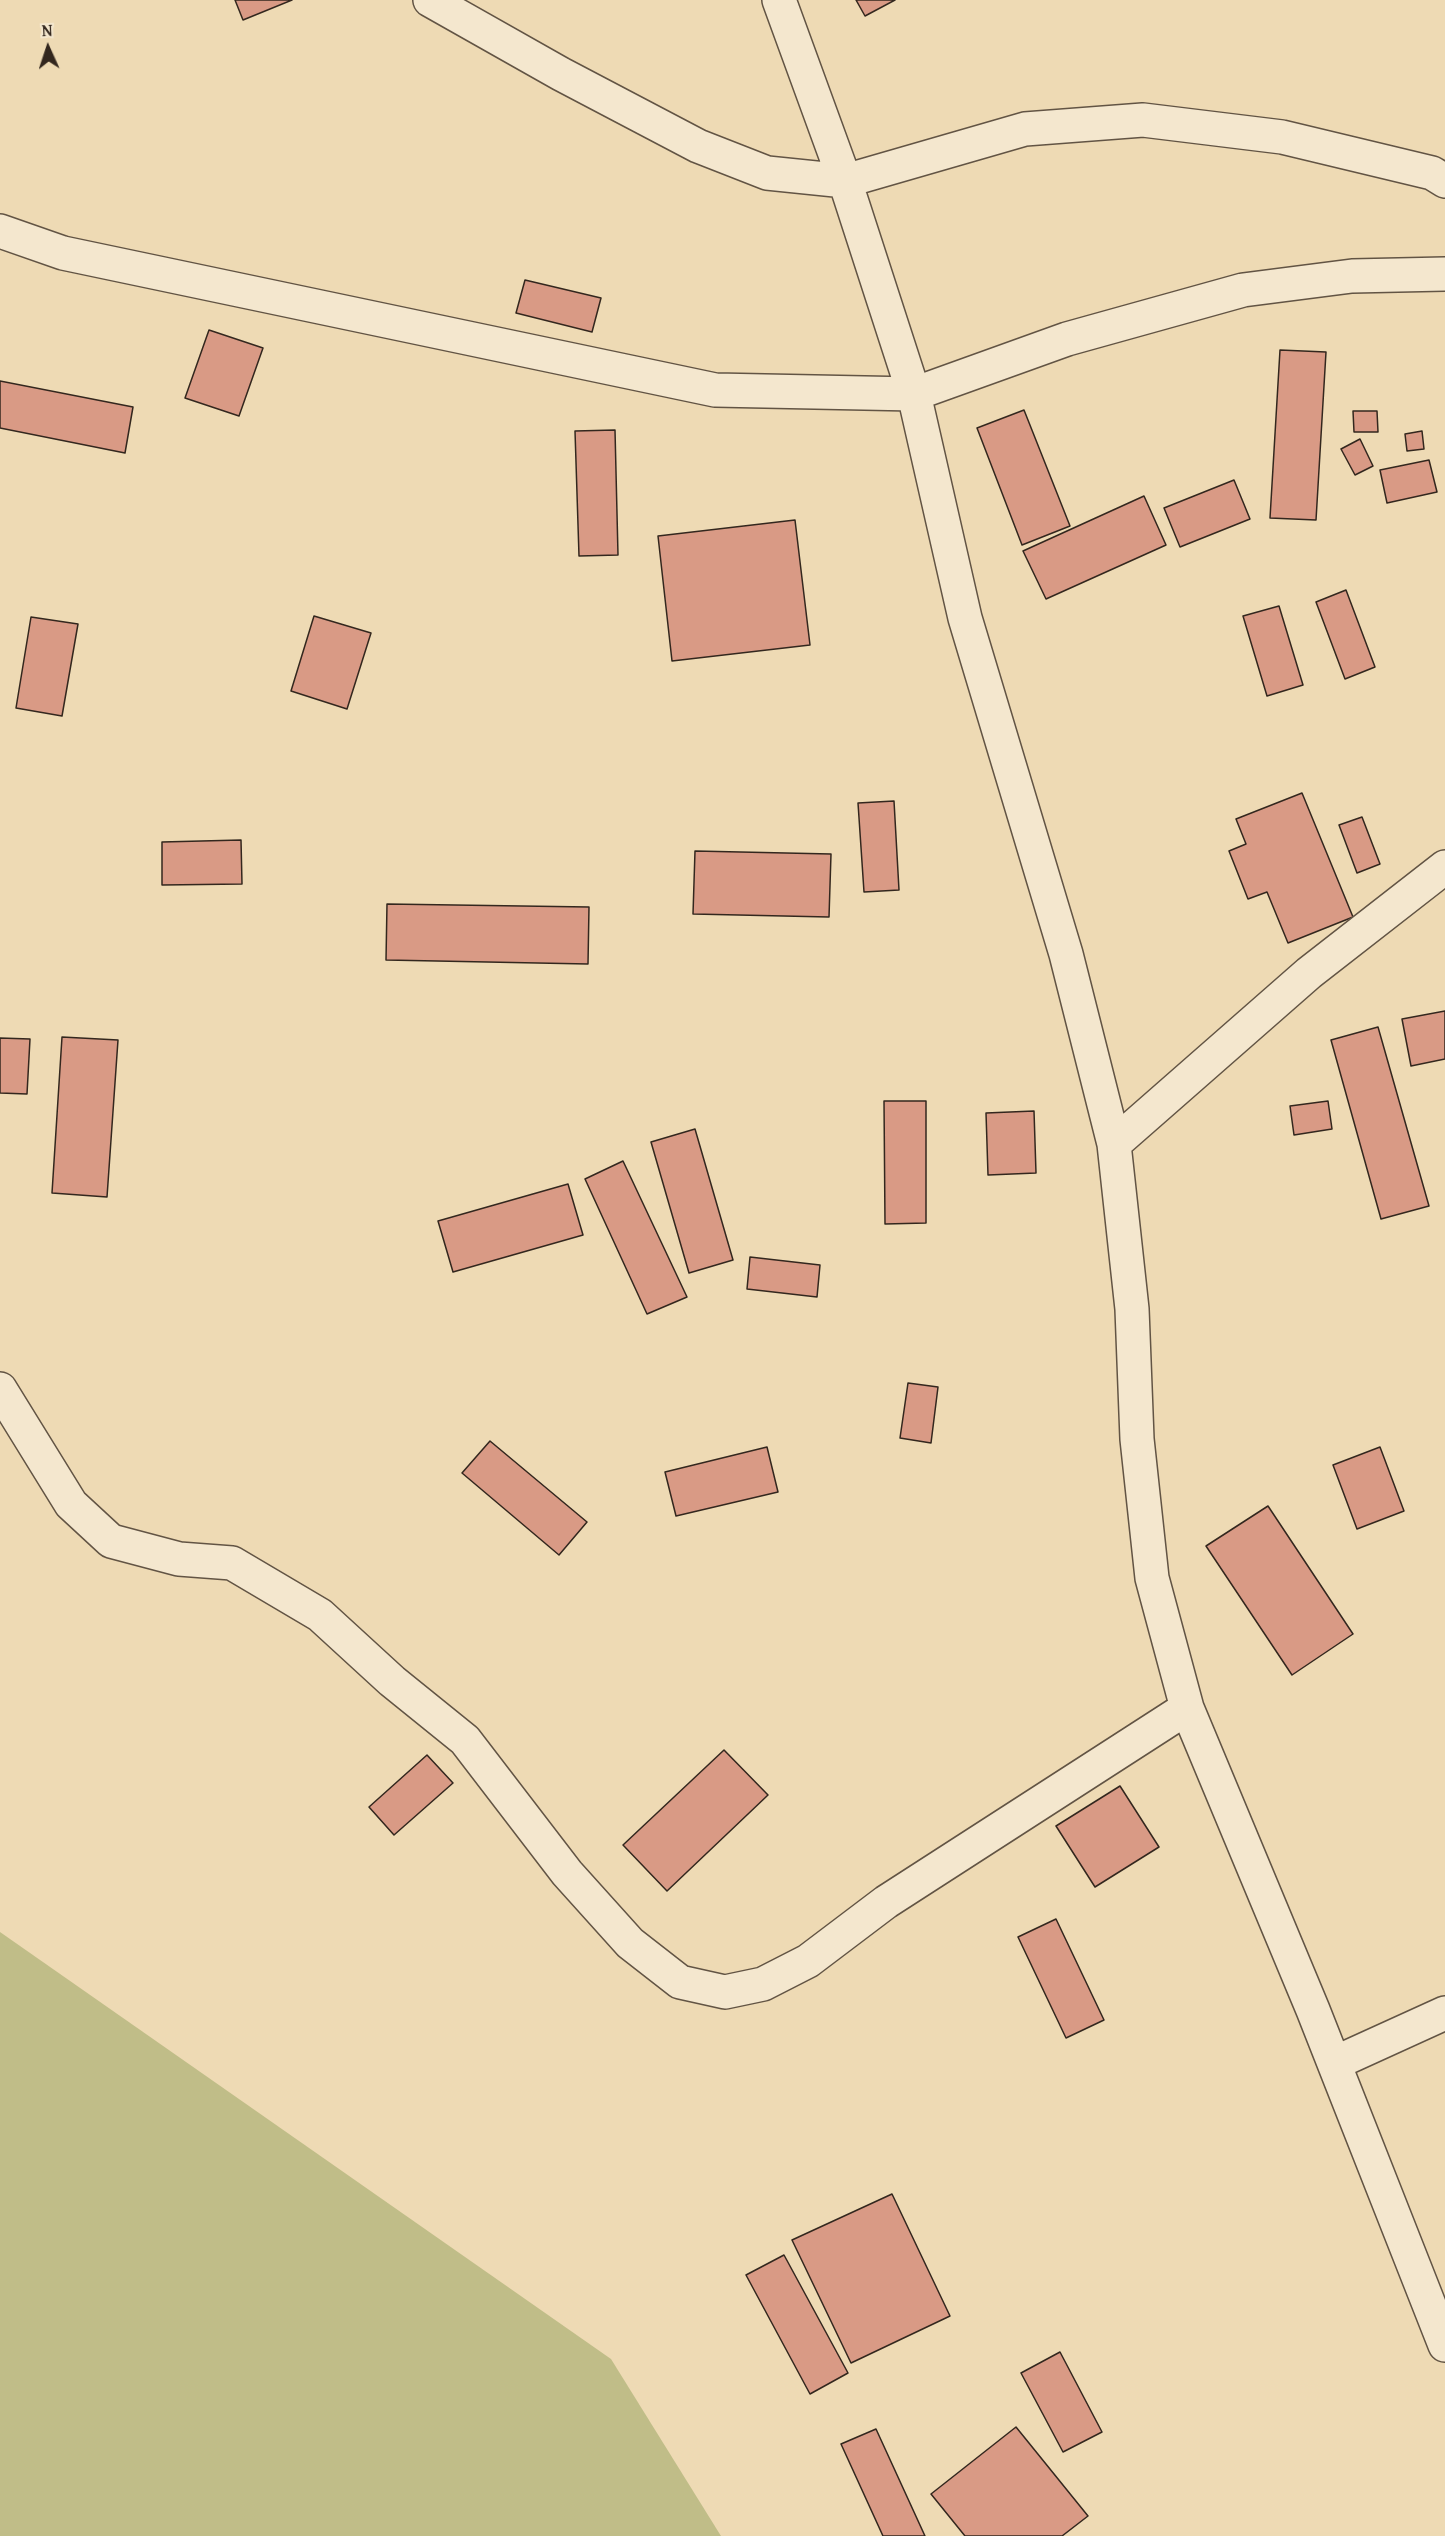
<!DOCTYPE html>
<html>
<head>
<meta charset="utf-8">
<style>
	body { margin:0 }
	#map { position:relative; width:1445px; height:2536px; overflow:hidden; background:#eedab4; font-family:"Gentium Book Plus",serif }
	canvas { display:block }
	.north { position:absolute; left:18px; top:18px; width:60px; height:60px; -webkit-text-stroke:4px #f4e7ce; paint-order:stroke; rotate:357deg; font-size:16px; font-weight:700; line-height:24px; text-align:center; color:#33271e }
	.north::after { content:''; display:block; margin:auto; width:21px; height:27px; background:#33271e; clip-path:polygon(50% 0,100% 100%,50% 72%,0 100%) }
</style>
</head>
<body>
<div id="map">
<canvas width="1445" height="2536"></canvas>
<div class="north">N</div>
</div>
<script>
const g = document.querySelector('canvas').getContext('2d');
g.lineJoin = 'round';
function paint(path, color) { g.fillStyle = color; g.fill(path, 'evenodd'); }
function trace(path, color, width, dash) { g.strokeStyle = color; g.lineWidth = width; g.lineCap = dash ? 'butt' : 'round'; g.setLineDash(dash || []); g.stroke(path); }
paint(new Path2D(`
	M 0,1932 L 611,2359 L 721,2536 L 0,2536 Z`), '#c0bd88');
const building = new Path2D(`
	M 235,0 L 292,0 L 243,20 Z
	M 856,0 L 895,0 L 865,16 Z
	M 525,280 L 601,298 L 592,332 L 516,313 Z
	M 209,330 L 263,348 L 239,416 L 185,398 Z
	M 1280,350 L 1326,352 L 1316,520 L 1270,518 Z
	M 0,381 L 133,407 L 125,453 L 0,428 Z
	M 1024,410 L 1070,526 L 1022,545 L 977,428 Z
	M 1353,411 L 1377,411 L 1378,432 L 1354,432 Z
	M 615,430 L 618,555 L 579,556 L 575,431 Z
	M 1422,431 L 1424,449 L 1407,451 L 1405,434 Z
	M 1360,439 L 1373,466 L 1355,475 L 1341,449 Z
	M 1429,460 L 1437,492 L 1387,503 L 1380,470 Z
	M 1234,480 L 1250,519 L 1180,547 L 1164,508 Z
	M 1144,496 L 1166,545 L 1046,599 L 1023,551 Z
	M 795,520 L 810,645 L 672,661 L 658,536 Z
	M 1346,590 L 1375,667 L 1345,679 L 1316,602 Z
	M 1279,606 L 1303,685 L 1267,696 L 1243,616 Z
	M 314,616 L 371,633 L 347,709 L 291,691 Z
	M 31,617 L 78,624 L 62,716 L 16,708 Z
	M 1302,793 L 1353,917 L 1288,943 L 1267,892 L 1248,899 L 1229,851 L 1246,844 L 1236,819 Z
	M 894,801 L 899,890 L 864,892 L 858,803 Z
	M 1362,817 L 1380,864 L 1357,873 L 1339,825 Z
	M 241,840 L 242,884 L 162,885 L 162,842 Z
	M 695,851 L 831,854 L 829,917 L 693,914 Z
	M 387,904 L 589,907 L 588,964 L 386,960 Z
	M 1445,1011 L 1445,1059 L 1411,1066 L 1402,1019 Z
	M 1378,1027 L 1429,1206 L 1381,1219 L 1331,1040 Z
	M 62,1037 L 118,1040 L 107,1197 L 52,1193 Z
	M 0,1038 L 30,1039 L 27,1094 L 0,1093 Z
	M 884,1101 L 926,1101 L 926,1223 L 885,1224 Z
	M 1328,1101 L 1332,1129 L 1294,1135 L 1290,1106 Z
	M 1034,1111 L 1036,1173 L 988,1175 L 986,1113 Z
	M 695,1129 L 733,1260 L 689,1273 L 651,1142 Z
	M 623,1161 L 687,1297 L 647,1314 L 585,1179 Z
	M 568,1184 L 583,1235 L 453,1272 L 438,1221 Z
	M 750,1257 L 820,1265 L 817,1297 L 747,1289 Z
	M 908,1383 L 938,1387 L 931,1443 L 900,1438 Z
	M 490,1441 L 587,1522 L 559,1555 L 462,1473 Z
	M 767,1447 L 778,1492 L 676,1516 L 665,1472 Z
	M 1380,1447 L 1404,1511 L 1357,1529 L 1333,1465 Z
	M 1268,1506 L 1353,1634 L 1292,1675 L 1206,1546 Z
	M 724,1750 L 768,1795 L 667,1891 L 623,1845 Z
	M 427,1755 L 453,1783 L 394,1835 L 369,1807 Z
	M 1120,1786 L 1159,1847 L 1095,1887 L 1056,1826 Z
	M 1056,1919 L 1104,2020 L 1066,2038 L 1018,1937 Z
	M 892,2194 L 950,2316 L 851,2363 L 792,2240 Z
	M 784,2255 L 848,2373 L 810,2394 L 746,2275 Z
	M 1060,2352 L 1102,2432 L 1063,2452 L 1021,2373 Z
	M 1016,2427 L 1088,2516 L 1062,2536 L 965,2536 L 931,2494 Z
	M 876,2429 L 925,2536 L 883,2536 L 841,2444 Z`);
paint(building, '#d99a85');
trace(building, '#33271e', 1.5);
const minor = new Path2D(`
	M 430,0 L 561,74 L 698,146 L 767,173 L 845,181 L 1025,129 L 1143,120 L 1282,137 L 1432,173 L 1445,181
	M 779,0 L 845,181 L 914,394 L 965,618 L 1066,954 L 1114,1144 L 1132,1309 L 1137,1439 L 1152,1578 L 1187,1708 L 1313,2010 L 1445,2345
	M 0,231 L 63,253 L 715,390 L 914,394 L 1067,339 L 1243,290 L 1352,276 L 1445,274
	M 1114,1144 L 1309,973 L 1445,867
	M 0,1389 L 71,1504 L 111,1541 L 179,1559 L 232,1563 L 320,1615 L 392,1681 L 465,1740 L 567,1873 L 630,1943 L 680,1982 L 725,1992 L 763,1984 L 808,1961 L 886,1902 L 1187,1708
	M 1335,2063 L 1445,2013`);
trace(minor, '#625444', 36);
trace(minor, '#f4e7ce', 33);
</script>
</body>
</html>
